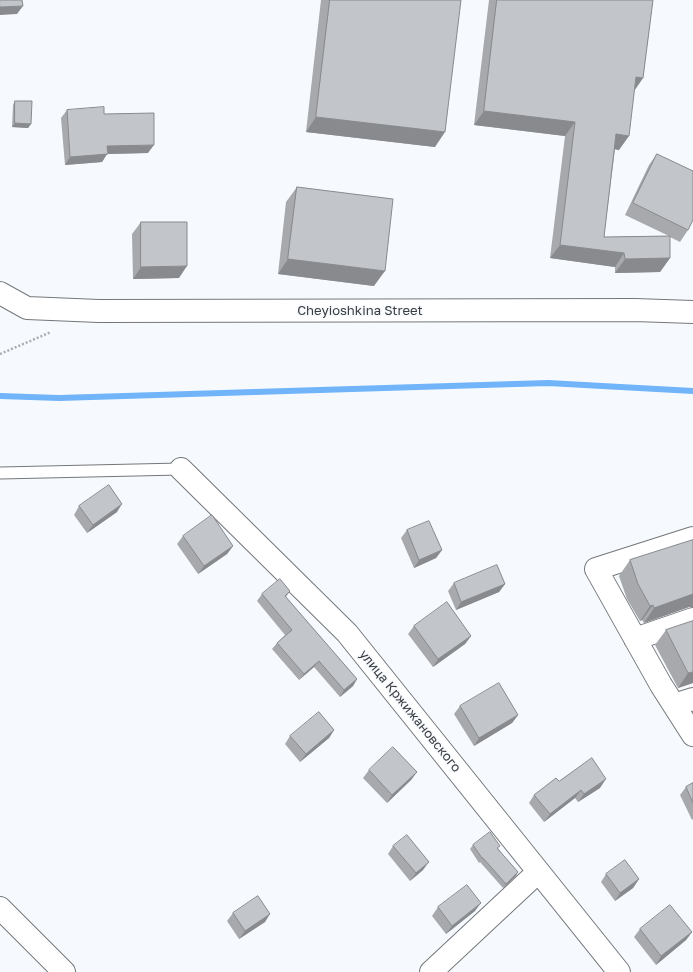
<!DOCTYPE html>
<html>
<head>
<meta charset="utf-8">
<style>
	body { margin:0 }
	canvas { display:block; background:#f6fafe }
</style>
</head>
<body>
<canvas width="693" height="972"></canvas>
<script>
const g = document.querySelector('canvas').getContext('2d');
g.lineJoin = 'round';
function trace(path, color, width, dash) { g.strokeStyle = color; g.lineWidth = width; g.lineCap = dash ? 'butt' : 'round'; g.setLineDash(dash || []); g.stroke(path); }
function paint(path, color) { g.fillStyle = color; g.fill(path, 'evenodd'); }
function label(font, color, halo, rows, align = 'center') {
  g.font = font + ' "Golos Text",sans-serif'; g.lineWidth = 3; g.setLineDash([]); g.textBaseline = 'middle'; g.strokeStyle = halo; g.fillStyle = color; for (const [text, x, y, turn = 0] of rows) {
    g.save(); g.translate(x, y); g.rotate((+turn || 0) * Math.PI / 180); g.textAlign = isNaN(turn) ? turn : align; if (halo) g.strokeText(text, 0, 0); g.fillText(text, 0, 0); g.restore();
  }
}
trace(new Path2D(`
	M 0,396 L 59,398 L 548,383 L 693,391`), '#71b4f9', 6);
const service = new Path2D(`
	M 0,473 L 181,469`);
const minor = new Path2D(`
	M 181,469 L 347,633 L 619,972
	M 693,538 L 596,569 L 661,685 L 693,735
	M 635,639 L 693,619
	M 674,705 L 693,699
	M 0,908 L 64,972
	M 431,972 L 538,872`);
const tertiary = new Path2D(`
	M 0,293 L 27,308 L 99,311 L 635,310 L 693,312`);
trace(service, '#74777a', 13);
trace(minor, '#74777a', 24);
trace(tertiary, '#74777a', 24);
trace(new Path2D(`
	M 0,354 L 51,332`), '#aaadb0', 2.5, [2, 2]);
trace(service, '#fff', 11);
trace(minor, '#fff', 22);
trace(tertiary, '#fff', 22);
paint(new Path2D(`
	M 321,0 L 461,0 L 435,147 L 306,132 Z
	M 489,0 L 653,0 L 643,78 L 634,91 L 619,150 L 615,149 L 604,237 L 669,236 L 625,215 L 649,165 L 657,154 L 688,230 L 680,242 L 670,237 L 670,258 L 660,272 L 615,273 L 615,267 L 550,258 L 565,136 L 474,125 Z
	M 15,101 L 31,124 L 28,128 L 12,127 L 13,105 Z
	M 67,110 L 104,114 L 148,153 L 107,154 L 102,162 L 65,165 L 61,118 Z
	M 297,187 L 374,286 L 278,274 L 286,202 Z
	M 141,222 L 179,278 L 133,279 L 132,234 Z
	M 79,506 L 117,512 L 87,533 L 74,515 Z
	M 407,530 L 442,550 L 436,558 L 414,568 L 401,538 Z
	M 183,536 L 233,546 L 227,554 L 198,574 L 177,544 Z
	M 693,540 L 693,607 L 689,607 L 644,623 L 642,620 L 640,621 L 627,599 L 619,576 L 630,560 Z
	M 454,583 L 505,584 L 499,592 L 456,610 L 448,591 Z
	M 290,591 L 286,597 L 357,679 L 353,686 L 340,697 L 314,667 L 299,680 L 272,649 L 277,643 L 285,635 L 257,601 L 262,594 Z
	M 693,621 L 693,683 L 678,688 L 655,645 L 666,630 Z
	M 414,626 L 471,636 L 465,644 L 433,667 L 408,634 Z
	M 460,706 L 518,715 L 512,723 L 474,746 L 454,714 Z
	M 334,730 L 329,738 L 300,762 L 285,744 L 290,736 Z
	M 369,770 L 417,772 L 411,780 L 387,803 L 363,778 Z
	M 559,781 L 600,788 L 578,802 L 575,798 L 544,822 L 529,803 L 534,795 Z
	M 693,783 L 693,819 L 692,820 L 680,795 L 686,787 Z
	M 473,845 L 498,848 L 516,876 L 503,888 L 480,862 L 479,863 L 470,849 Z
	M 393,846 L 423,870 L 410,881 L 388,854 Z
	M 606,874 L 639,879 L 633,888 L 615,901 L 601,882 Z
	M 438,907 L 475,911 L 446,934 L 432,916 Z
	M 233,913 L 265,922 L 239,939 L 227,921 Z
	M 640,929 L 692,932 L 686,940 L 656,965 L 634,937 Z`), '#a7a9ad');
paint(new Path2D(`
	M 23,6 L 17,14 L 0,15 L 0,7 Z
	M 636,77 L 643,78 L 634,91 Z
	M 484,111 L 575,122 L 565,136 L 474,125 Z
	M 316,117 L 445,132 L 435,147 L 306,132 Z
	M 15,123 L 31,124 L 28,128 L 12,127 Z
	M 616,134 L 629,136 L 619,150 L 607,148 Z
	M 154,145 L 148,153 L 107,154 L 102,162 L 65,165 L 70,157 L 107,146 Z
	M 560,245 L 624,253 L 615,267 L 550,258 Z
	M 670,258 L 660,272 L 615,273 L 625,259 Z
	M 288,259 L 385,271 L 374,286 L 278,274 Z
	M 187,266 L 179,278 L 133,279 L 141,267 Z
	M 122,504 L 117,512 L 87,533 L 93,525 Z
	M 233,546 L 227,554 L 198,574 L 204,566 Z
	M 442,550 L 436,558 L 414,568 L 419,560 Z
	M 505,584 L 499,592 L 456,610 L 461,602 Z
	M 693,594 L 693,607 L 689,607 L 644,623 L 654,608 Z
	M 653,605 L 642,620 L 640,621 L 650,606 Z
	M 471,636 L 465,644 L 433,667 L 438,659 Z
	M 319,661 L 314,667 L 299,680 L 304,674 Z
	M 693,672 L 693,683 L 678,688 L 688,673 Z
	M 357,679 L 353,686 L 340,697 L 344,690 Z
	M 518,715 L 512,723 L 474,746 L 479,738 Z
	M 334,730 L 329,738 L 300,762 L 306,754 Z
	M 417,772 L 411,780 L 387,803 L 392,795 Z
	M 606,779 L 600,788 L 578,802 L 584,794 Z
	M 581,790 L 575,798 L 544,822 L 550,814 Z
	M 429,862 L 423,870 L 410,881 L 416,873 Z
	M 518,872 L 516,876 L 503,888 L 506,884 Z
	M 639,879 L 633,888 L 615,901 L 620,893 Z
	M 481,903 L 475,911 L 446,934 L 452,926 Z
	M 270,914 L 265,922 L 239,939 L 245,931 Z
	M 692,932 L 686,940 L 656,965 L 661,956 Z`), '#888a8d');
const building = new Path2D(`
	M 0,0 L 22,0 L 23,6 L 0,7 Z
	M 330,0 L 461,0 L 445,132 L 316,117 Z
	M 497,0 L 653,0 L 643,78 L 636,77 L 629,136 L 616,134 L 604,237 L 670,236 L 670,258 L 625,259 L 624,253 L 560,245 L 575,122 L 484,111 Z
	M 15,101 L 32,101 L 31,124 L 15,123 Z
	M 104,107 L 104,114 L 154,113 L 154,145 L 107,146 L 108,154 L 70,157 L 67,110 Z
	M 657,154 L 693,171 L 693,220 L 688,230 L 633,203 Z
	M 297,187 L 393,199 L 385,271 L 288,259 Z
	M 141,222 L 187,222 L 187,266 L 141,267 Z
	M 109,485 L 122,504 L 93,525 L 79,506 Z
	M 212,515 L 233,546 L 204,566 L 183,536 Z
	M 429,521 L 442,550 L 419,560 L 407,530 Z
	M 693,540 L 693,594 L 654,608 L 653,605 L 650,606 L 638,584 L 630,560 Z
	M 497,565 L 505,584 L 461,602 L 454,583 Z
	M 280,579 L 290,591 L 285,596 L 357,679 L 344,690 L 319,661 L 304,674 L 277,643 L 292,630 L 262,594 Z
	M 447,602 L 471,636 L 438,659 L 414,626 Z
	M 693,621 L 693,672 L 688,673 L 666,630 Z
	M 499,683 L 518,715 L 479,738 L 460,706 Z
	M 319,712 L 334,730 L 306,754 L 290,736 Z
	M 393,747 L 417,772 L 392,795 L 369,770 Z
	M 592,758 L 606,779 L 584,794 L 581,790 L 550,814 L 534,795 L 556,778 L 559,781 Z
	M 693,783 L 693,803 L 686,787 Z
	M 490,832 L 500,846 L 497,848 L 518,872 L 506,884 L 483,858 L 482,858 L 473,845 Z
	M 407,835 L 429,862 L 416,873 L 393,846 Z
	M 625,860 L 639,879 L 620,893 L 606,874 Z
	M 467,885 L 481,903 L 452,926 L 438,907 Z
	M 258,896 L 270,914 L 245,931 L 233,913 Z
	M 670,905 L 692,932 L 661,956 L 640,929 Z`);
paint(building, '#c2c5c9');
trace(building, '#888a8d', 1);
label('13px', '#3b3c3e', '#f6fafe', [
	["Cheyioshkina Street",360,311],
	["улица Кржижановского",410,711,51]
]);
</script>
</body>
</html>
